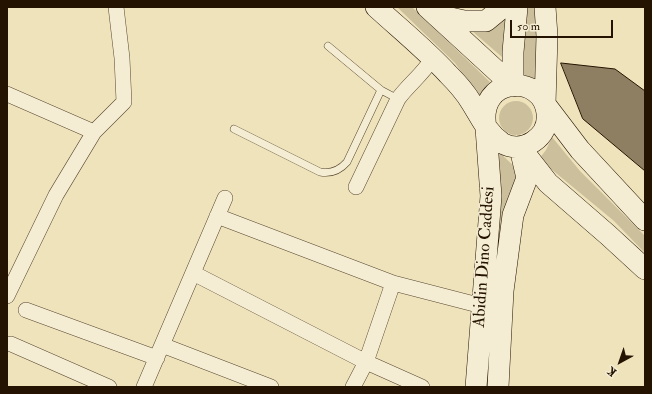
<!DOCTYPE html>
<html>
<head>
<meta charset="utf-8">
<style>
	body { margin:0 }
	#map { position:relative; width:652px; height:394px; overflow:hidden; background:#efe3bc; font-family:"IM FELL Double Pica",serif }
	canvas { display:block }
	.frame { position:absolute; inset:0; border:8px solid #241300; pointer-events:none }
	.north { position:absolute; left:600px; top:342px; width:40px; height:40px; -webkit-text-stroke:3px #f5edd3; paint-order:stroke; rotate:220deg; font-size:11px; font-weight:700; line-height:16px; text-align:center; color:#241300 }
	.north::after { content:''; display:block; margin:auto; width:14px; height:18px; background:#241300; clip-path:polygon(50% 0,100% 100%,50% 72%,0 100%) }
	.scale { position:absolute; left:510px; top:20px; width:103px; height:18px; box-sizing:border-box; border:2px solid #241300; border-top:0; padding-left:5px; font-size:12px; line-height:14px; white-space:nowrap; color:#241300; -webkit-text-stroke:3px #f5edd3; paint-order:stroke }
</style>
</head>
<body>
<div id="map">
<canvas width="652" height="394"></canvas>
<div class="frame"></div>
<div class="north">K</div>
<div class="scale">50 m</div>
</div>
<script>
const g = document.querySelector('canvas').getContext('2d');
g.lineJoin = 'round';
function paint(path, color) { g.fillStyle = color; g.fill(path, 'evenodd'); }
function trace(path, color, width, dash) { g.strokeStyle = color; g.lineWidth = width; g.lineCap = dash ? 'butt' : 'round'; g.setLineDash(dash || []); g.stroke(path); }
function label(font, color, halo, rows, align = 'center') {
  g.font = font + ' "IM FELL Double Pica",serif'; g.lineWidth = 3; g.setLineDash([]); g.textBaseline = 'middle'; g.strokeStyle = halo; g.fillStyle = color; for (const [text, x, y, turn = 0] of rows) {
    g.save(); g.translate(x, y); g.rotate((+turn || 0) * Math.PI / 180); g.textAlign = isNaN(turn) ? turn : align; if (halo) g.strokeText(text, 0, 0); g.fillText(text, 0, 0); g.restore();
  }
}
paint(new Path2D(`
	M 397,7 L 412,7 L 490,82 L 479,96 L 455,63 Z
	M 526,7 L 536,7 L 539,45 L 537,84 L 527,76 L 517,71 Z
	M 508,14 L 502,57 L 472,31 Z
	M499 118a17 17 0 1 1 34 0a17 17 0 1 1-34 0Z
	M 552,137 L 580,171 L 645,236 L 645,253 L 614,221 L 539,159 L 546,150 Z
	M 499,152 L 518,170 L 502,233 L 488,387 L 484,387 L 498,232 Z`), '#ccc09c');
const building = new Path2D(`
	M 561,63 L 615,69 L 645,91 L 645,171 L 583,119 Z`);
paint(building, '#8e7f62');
trace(building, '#241300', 1);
const service = new Path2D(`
	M 328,46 L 381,90 L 398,99
	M 234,129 L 320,172 C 331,174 340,170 347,162 L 381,90`);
const minor = new Path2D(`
	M 7,94 L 94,132
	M 356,187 L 398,99 C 408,85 423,74 432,59
	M 217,216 L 393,283 L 482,306
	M 193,273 L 366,362 L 393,283
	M 7,296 L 56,195 L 94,132 L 124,102 L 122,58 L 116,7
	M 26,310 L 157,358
	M 11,344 L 109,387
	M 162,345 L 271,387
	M 144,387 L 225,198
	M 353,387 L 366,362 L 422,387`);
const secondary = new Path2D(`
	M 376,7 C 400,29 426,50 448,74 C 456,82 465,92 471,102 C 480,116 487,133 502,143 C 523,155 550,137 547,113 C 543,73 476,75 486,128 L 491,196 L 476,387
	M 427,7 L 513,86
	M 437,15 L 464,21 L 486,21 L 503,7
	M 513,86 L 513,52 L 517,7
	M 545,104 L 580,150 L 645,220
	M 545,104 L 547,36 L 545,7
	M 523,151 L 548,183 L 608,235 L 645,269
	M 498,387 L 503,291 L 513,215 L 527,178 L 520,148`);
trace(service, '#57472f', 8);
trace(minor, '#57472f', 16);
trace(secondary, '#241300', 22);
trace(service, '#f5edd3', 7);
trace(minor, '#f5edd3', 15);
trace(secondary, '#f5edd3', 21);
label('17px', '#241300', '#f5edd3', [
	["Abidin Dino Caddesi",485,257,-86]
]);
</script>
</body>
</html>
